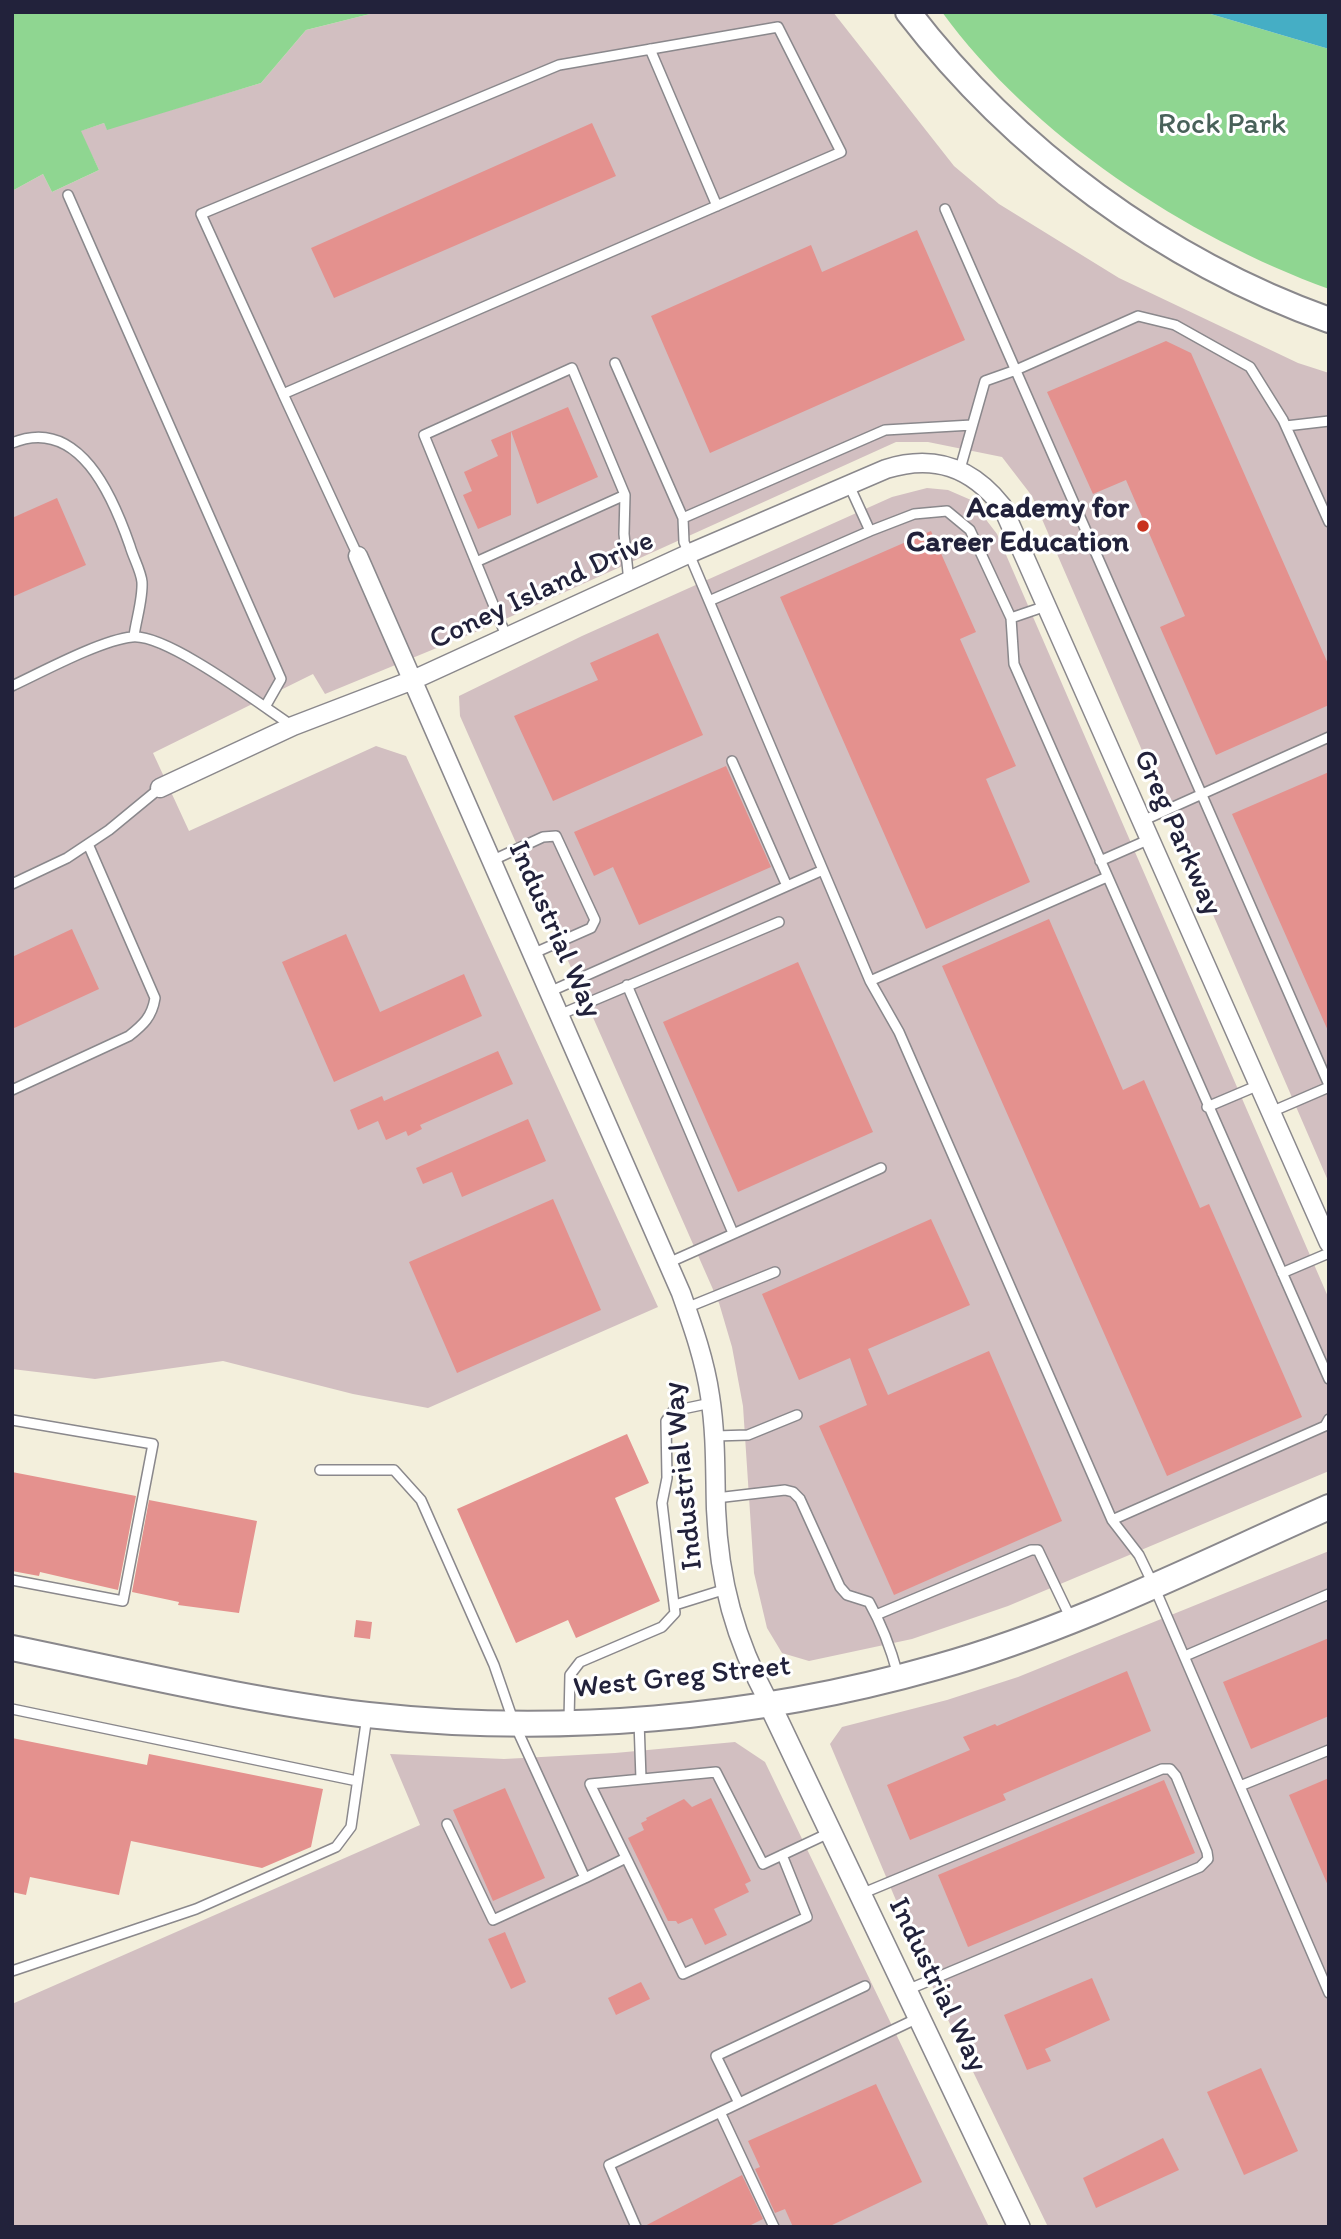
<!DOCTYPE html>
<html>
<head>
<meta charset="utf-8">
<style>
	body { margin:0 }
	#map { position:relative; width:1341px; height:2239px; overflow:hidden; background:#f3efdc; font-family:Itim,sans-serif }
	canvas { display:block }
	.frame { position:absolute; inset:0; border:14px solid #22223b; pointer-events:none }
</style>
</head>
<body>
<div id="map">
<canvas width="1341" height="2239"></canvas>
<div class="frame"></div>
</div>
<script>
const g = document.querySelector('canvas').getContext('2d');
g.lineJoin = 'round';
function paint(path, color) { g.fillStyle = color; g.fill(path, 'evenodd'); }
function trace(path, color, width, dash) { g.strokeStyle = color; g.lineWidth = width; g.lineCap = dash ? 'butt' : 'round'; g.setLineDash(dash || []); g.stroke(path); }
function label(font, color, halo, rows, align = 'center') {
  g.font = font + ' Itim,sans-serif'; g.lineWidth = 6; g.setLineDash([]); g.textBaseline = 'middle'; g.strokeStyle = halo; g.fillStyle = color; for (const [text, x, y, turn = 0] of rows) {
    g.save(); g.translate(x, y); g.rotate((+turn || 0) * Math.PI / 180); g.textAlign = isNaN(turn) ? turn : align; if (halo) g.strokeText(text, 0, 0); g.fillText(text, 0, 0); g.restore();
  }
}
paint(new Path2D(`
	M 378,12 L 833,12 L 954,166 L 999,204 L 1119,278 L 1298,363 L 1329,373 L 1329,1183 L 1032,496 L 1002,457 L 928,442 L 896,442 L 490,626 L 325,694 L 313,674 L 153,753 L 189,831 L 376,746 L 406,756 L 658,1307 L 428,1408 L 353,1394 L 223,1361 L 95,1379 L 12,1369 L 12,191 L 43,174 L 52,192 L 99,170 L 80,131 L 104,123 L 107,129 L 261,83 L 306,30 Z
	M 927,488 L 948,490 L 971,500 L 997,534 L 1329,1299 L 1329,1471 L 1008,1606 L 912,1639 L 809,1661 L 782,1653 L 767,1628 L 754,1573 L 743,1406 L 732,1347 L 719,1303 L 460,716 L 459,696 L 582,636 L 892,497 Z
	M 1329,1551 L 1329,2227 L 1048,2227 L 936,1995 L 830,1744 L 842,1727 L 947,1700 L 1018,1677 Z
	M 735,1742 L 765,1762 L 989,2227 L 12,2227 L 12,2004 L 420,1825 L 390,1754 L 504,1759 L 615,1753 Z`), '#d2bfc1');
paint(new Path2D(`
	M 12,12 L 378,12 L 306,30 L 261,83 L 107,130 L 104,123 L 81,131 L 99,170 L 52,192 L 43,174 L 12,191 Z
	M 942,12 L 1204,12 L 1329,49 L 1329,289 C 1186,237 1032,136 942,12 Z`), '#8fd691');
paint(new Path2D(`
	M 1204,12 L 1329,12 L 1329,49 Z`), '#45aec5');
paint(new Path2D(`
	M 592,123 L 616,176 L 334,298 L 311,248 Z
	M 917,230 L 965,340 L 710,453 L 651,316 L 811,245 L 822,272 Z
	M 1166,341 L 1191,353 L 1329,666 L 1329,705 L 1216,755 L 1160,627 L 1185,616 L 1126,480 L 1093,494 L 1047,392 Z
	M 568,407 L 598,477 L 537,504 L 511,431 L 511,515 L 478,529 L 463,495 L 472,491 L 464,472 L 498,456 L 491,440 Z
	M 57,498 L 86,565 L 12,597 L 12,518 Z
	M 931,531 L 976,632 L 960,639 L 1016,766 L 986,779 L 1030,882 L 926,929 L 780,597 Z
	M 658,633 L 703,735 L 553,801 L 514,716 L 598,680 L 590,663 Z
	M 726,766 L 771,867 L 639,925 L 613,867 L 594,876 L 574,832 Z
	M 1329,772 L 1329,1033 L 1232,814 Z
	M 1049,919 L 1123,1090 L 1144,1080 L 1200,1208 L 1209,1204 L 1302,1417 L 1167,1476 L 942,966 Z
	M 72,929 L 99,989 L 12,1029 L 12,957 Z
	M 346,934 L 380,1012 L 464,974 L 482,1016 L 334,1082 L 282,962 Z
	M 798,962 L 873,1132 L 738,1192 L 663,1022 Z
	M 498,1051 L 513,1084 L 420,1125 L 422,1129 L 408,1136 L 406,1131 L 386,1140 L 378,1121 L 358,1130 L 350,1110 L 382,1096 L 384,1101 Z
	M 528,1119 L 546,1161 L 462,1197 L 452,1172 L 423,1184 L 416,1168 Z
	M 553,1199 L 601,1310 L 457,1373 L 409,1262 Z
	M 931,1219 L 970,1305 L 868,1349 L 888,1395 L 989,1351 L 1062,1521 L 894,1595 L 819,1426 L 867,1405 L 850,1358 L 799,1380 L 762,1294 Z
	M 627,1434 L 649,1483 L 615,1498 L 660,1601 L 576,1638 L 568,1620 L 516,1643 L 457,1509 Z
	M 12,1472 L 136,1496 L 118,1590 L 40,1572 L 39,1576 L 12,1571 Z
	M 149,1500 L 257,1521 L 239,1613 L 178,1605 L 179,1602 L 132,1592 Z
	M 356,1620 L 372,1622 L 370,1639 L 354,1637 Z
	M 1329,1638 L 1329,1716 L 1251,1749 L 1223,1682 Z
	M 1127,1671 L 1151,1731 L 1003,1794 L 1006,1800 L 910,1840 L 887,1785 L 970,1750 L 963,1737 L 995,1724 L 997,1726 Z
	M 12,1738 L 147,1765 L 149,1754 L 323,1789 L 311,1847 L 262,1868 L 131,1841 L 119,1895 L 30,1877 L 26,1895 L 12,1892 Z
	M 1329,1778 L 1329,1888 L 1289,1795 Z
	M 1164,1780 L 1195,1853 L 968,1947 L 938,1875 Z
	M 505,1788 L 545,1878 L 493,1901 L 453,1810 Z
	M 711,1798 L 751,1881 L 745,1884 L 749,1892 L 714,1909 L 727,1935 L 705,1945 L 692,1918 L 678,1924 L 676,1921 L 668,1921 L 628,1838 L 644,1830 L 641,1823 L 647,1820 L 646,1818 L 684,1799 L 692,1807 Z
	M 505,1932 L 526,1982 L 511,1989 L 488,1939 Z
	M 1092,1978 L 1110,2020 L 1045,2049 L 1051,2061 L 1027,2070 L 1004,2015 Z
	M 641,1982 L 650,1999 L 616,2015 L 608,1998 Z
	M 1261,2068 L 1298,2151 L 1244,2175 L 1207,2092 Z
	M 876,2084 L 922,2182 L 828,2227 L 793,2227 L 785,2209 L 775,2213 L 755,2169 L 760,2167 L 748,2141 Z
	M 1163,2138 L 1179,2170 L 1096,2208 L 1083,2178 Z
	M 742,2175 L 763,2219 L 747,2227 L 643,2227 Z`), '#e4918e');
const service = new Path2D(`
	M 650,49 L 717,206
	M 68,195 L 281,679 L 265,707
	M 945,209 L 1329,1085
	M 615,363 L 683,518
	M 283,394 L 201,214 L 559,65 L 778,27 L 841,152 L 283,394 L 358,556
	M 972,425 L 885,430 L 683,518 L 684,542 L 870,981 L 899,1032 L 1112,1520 L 1139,1555 L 1153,1584 L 1329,1993
	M 1286,426 L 1329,421
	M 12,443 C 79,415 113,497 130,546 C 133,557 141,571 142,582 C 143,599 136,620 134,636
	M 960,469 L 985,381 L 1016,370 L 1138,316 L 1175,325 L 1250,367 L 1283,420 L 1329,522
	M 870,531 L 914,514 L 947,511 L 970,530 L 1011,618 L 1014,664 L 1329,1379
	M 476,562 L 625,495
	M 709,601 L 870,531 L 849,485
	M 1011,618 L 1046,606
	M 507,638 L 424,435 L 572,368 L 625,495 L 624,534 L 629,582
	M 12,686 C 42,672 101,640 132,637 C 166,633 261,705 291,725
	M 732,761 L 787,886
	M 1142,821 L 1329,737
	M 491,861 L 543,837 L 556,836 L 595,920 L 591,928 L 532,954
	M 1100,861 L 1150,839
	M 12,884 L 67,858 L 109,830 L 160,788
	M 870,981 L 1107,877
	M 627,985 L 733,1233
	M 549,992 L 823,870
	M 559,1015 L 779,922
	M 12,1090 L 129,1036 C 143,1025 152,1017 155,998 L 88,844
	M 1207,1107 L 1259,1085
	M 1271,1112 L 1329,1087
	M 668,1263 L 881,1168
	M 1282,1273 L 1329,1253
	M 686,1308 L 775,1272
	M 12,1420 L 153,1444 L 123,1601 L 12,1580
	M 715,1436 L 748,1435 L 797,1415
	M 320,1470 L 394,1470 L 421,1500 L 494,1665 L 514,1723 L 585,1878 L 493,1920 L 447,1824
	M 716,1498 L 785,1490 L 793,1492 L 800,1499 L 840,1587 L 847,1595 L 869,1602 C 882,1625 891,1649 898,1675
	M 1112,1520 L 1325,1426 L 1329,1419
	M 675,1605 L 726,1589
	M 876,1615 L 1031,1550 L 1038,1550 L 1071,1619
	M 1185,1656 L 1329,1594
	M 12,1709 L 357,1781
	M 569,1720 L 570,1675 L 580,1662 L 662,1627 L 675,1613 L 662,1503 L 667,1478 L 666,1421 L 673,1411 L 711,1403
	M 639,1721 L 641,1779
	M 1240,1786 L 1329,1750
	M 782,1855 L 807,1917 L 683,1974 L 590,1784 L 716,1772 L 763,1864 L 829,1833
	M 585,1878 L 626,1858
	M 861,1894 L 1162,1769 L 1170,1769 L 1176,1776 L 1207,1852 L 1208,1859 L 1200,1867 L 907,1990
	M 12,1971 L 196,1909 L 336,1847 L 351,1827 L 367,1716
	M 739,2103 L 716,2056 L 865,1986
	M 720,2112 L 774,2227
	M 636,2227 L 609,2165 L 918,2018`);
const minor = new Path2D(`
	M 358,556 L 681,1293 C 693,1327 705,1361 710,1396 C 716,1434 715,1471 716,1509 C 719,1582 735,1639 769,1703
	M 160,788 L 293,726 L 413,680 L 688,554 L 886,469 C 934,454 971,467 1002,506 L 1329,1243`);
const tertiary = new Path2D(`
	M 769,1703 L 1019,2227`);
const secondary = new Path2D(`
	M 908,12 C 1014,150 1164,261 1329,320
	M 12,1648 C 130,1672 249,1701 368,1715 C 557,1736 754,1719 937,1667 C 1073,1629 1200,1564 1329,1507`);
trace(service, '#8a888c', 12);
trace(minor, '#8a888c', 21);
trace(tertiary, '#8a888c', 24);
trace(secondary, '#8a888c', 28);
trace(service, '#fff', 9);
trace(minor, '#fff', 18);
trace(tertiary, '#fff', 21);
trace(secondary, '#fff', 24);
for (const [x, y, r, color] of [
	[1143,526,7,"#c8321e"]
]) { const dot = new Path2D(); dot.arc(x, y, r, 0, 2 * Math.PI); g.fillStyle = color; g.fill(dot); trace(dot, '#fff', 2.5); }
label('30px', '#486159', '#fff', [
	["Rock Park",1222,125]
]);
label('bold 30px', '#22223b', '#fff', [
	["Academy for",1129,509],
	["Career Education",1129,543]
], 'right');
label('30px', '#22223b', '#fff', [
	["Coney Island Drive",542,591,-25],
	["Greg Parkway",1177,833,66],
	["Industrial Way",554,930,66],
	["Industrial Way",684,1476,-96],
	["West Greg Street",682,1678,-6],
	["Industrial Way",937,1985,64]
]);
</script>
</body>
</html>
